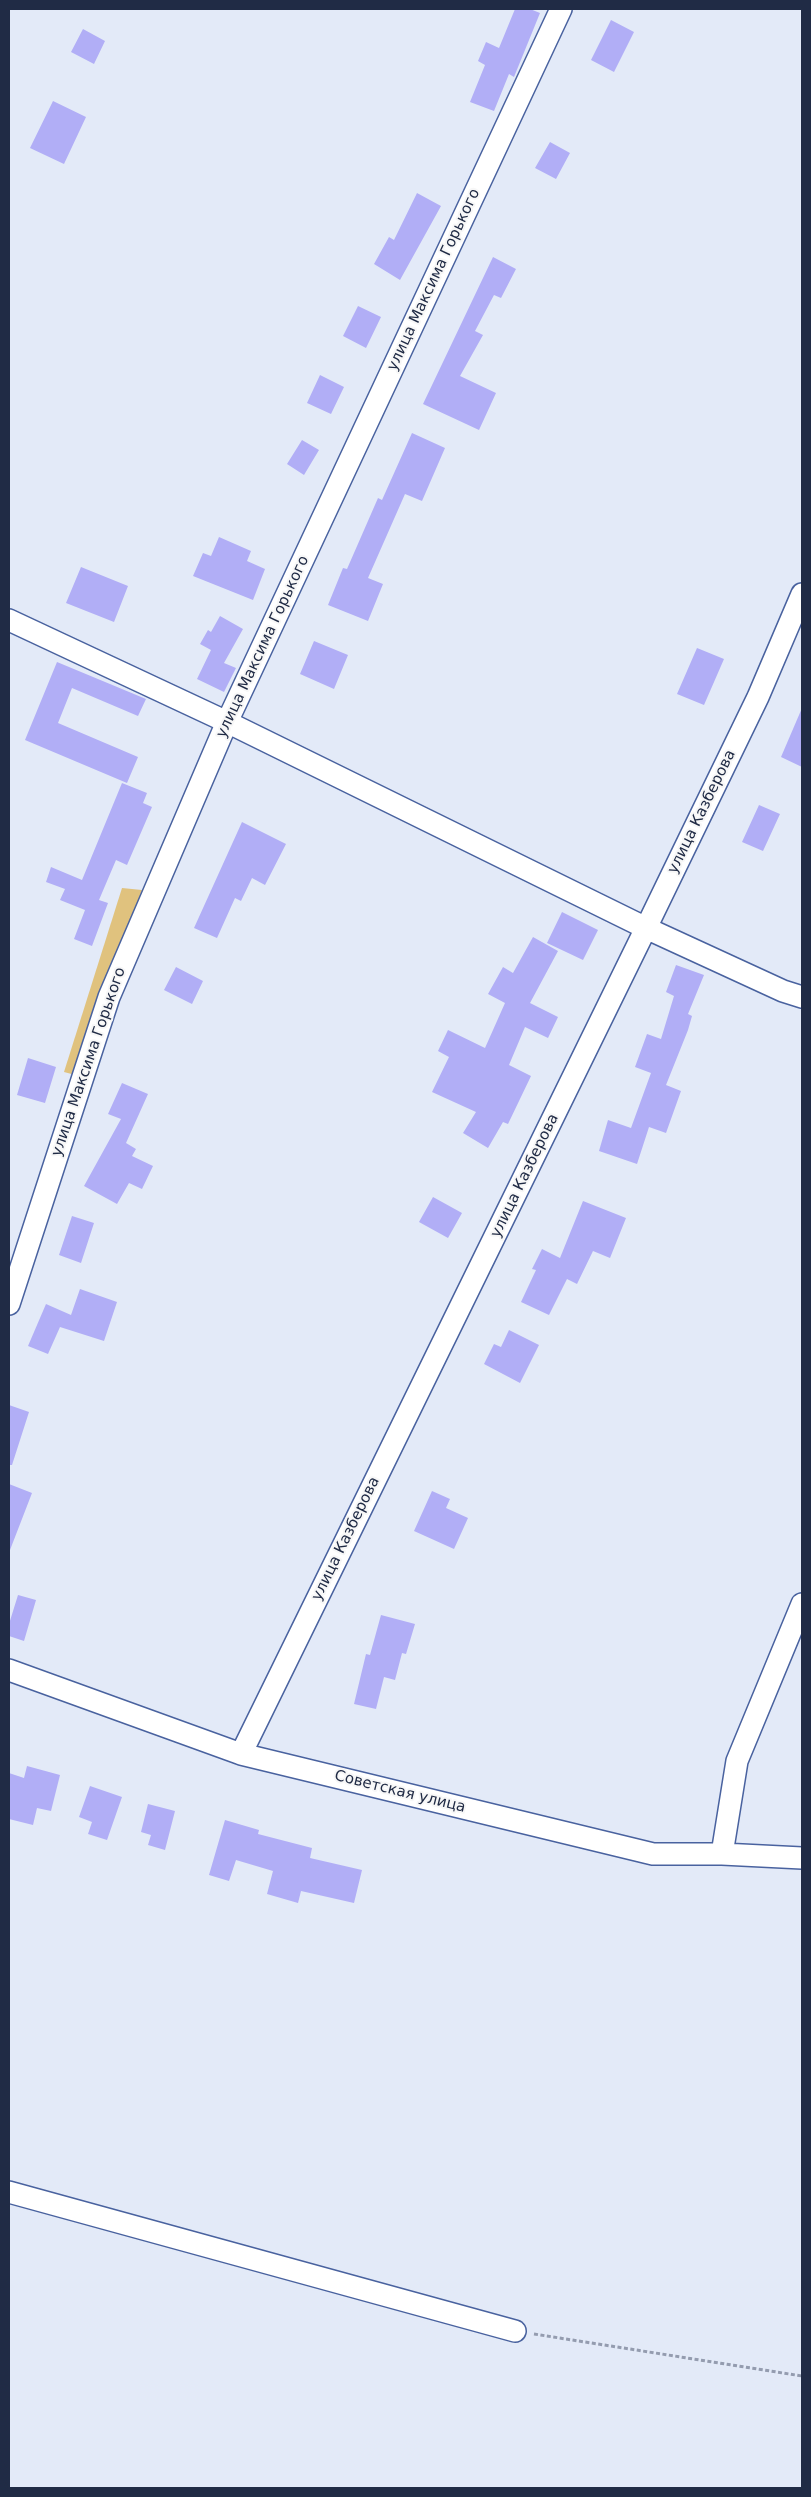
<!DOCTYPE html>
<html>
<head>
<meta charset="utf-8">
<style>
	body { margin:0 }
	#map { position:relative; width:811px; height:2497px; overflow:hidden; background:#e3eaf8; font-family:"DejaVu Sans",sans-serif }
	canvas { display:block }
	.frame { position:absolute; inset:0; border:10px solid #202b45; pointer-events:none }
</style>
</head>
<body>
<div id="map">
<canvas width="811" height="2497"></canvas>
<div class="frame"></div>
</div>
<script>
const g = document.querySelector('canvas').getContext('2d');
g.lineJoin = 'round';
function paint(path, color) { g.fillStyle = color; g.fill(path, 'evenodd'); }
function trace(path, color, width, dash) { g.strokeStyle = color; g.lineWidth = width; g.lineCap = dash ? 'butt' : 'round'; g.setLineDash(dash || []); g.stroke(path); }
function label(font, color, halo, rows, align = 'center') {
  g.font = font + ' "DejaVu Sans",sans-serif'; g.lineWidth = 4; g.setLineDash([]); g.textBaseline = 'middle'; g.strokeStyle = halo; g.fillStyle = color; for (const [text, x, y, turn = 0] of rows) {
    g.save(); g.translate(x, y); g.rotate((+turn || 0) * Math.PI / 180); g.textAlign = isNaN(turn) ? turn : align; if (halo) g.strokeText(text, 0, 0); g.fillText(text, 0, 0); g.restore();
  }
}
paint(new Path2D(`
	M 122,888 L 142,890 L 79,1076 L 64,1072 Z`), '#e0c27e');
paint(new Path2D(`
	M 515,9 L 530,9 L 540,13 L 514,77 L 509,74 L 494,111 L 470,102 L 485,65 L 478,61 L 486,42 L 499,48 Z
	M 611,20 L 634,32 L 614,72 L 591,60 Z
	M 83,29 L 105,41 L 94,64 L 71,52 Z
	M 53,101 L 86,117 L 64,164 L 30,148 Z
	M 550,142 L 570,153 L 556,179 L 535,168 Z
	M 417,193 L 441,206 L 400,280 L 374,264 L 389,237 L 394,240 Z
	M 493,257 L 516,269 L 501,298 L 494,295 L 475,331 L 483,335 L 460,376 L 496,393 L 479,430 L 423,404 Z
	M 358,306 L 381,317 L 366,348 L 343,336 Z
	M 320,375 L 344,387 L 331,414 L 307,403 Z
	M 412,433 L 445,448 L 422,501 L 405,494 L 368,578 L 383,584 L 368,621 L 328,605 L 343,568 L 347,569 L 378,498 L 382,500 Z
	M 302,440 L 319,450 L 304,475 L 287,464 Z
	M 219,537 L 251,551 L 247,561 L 265,569 L 253,600 L 193,576 L 203,553 L 211,556 Z
	M 81,567 L 128,586 L 114,622 L 66,603 Z
	M 220,616 L 243,629 L 224,663 L 236,668 L 224,692 L 197,679 L 211,650 L 200,644 L 208,630 L 211,632 Z
	M 314,641 L 348,655 L 334,689 L 300,674 Z
	M 697,648 L 724,659 L 704,705 L 677,694 Z
	M 57,662 L 146,699 L 138,716 L 72,688 L 58,723 L 138,757 L 127,783 L 25,740 Z
	M 802,708 L 802,767 L 781,757 Z
	M 122,783 L 147,793 L 143,803 L 152,807 L 127,865 L 116,860 L 99,900 L 108,903 L 92,946 L 74,939 L 85,910 L 60,900 L 65,889 L 46,882 L 51,867 L 82,880 Z
	M 759,805 L 780,814 L 763,851 L 742,842 Z
	M 242,822 L 286,844 L 265,885 L 252,878 L 241,901 L 235,898 L 217,938 L 194,928 Z
	M 562,912 L 598,930 L 583,960 L 547,943 Z
	M 533,937 L 558,951 L 530,1003 L 558,1017 L 548,1038 L 525,1027 L 509,1065 L 531,1076 L 508,1124 L 503,1122 L 488,1148 L 463,1133 L 476,1112 L 432,1092 L 449,1057 L 438,1051 L 448,1030 L 485,1048 L 505,1003 L 488,994 L 503,967 L 513,973 Z
	M 676,965 L 704,975 L 688,1014 L 692,1016 L 688,1030 L 666,1085 L 681,1091 L 666,1133 L 649,1127 L 637,1164 L 599,1151 L 608,1120 L 631,1128 L 651,1073 L 635,1067 L 647,1034 L 661,1039 L 674,996 L 666,992 Z
	M 176,967 L 203,981 L 192,1004 L 164,990 Z
	M 28,1058 L 56,1067 L 45,1103 L 17,1095 Z
	M 122,1083 L 148,1094 L 126,1143 L 136,1149 L 132,1156 L 153,1166 L 142,1189 L 129,1183 L 117,1204 L 84,1186 L 121,1119 L 108,1114 Z
	M 433,1197 L 462,1213 L 448,1238 L 419,1222 Z
	M 583,1201 L 626,1218 L 610,1258 L 593,1251 L 577,1284 L 567,1279 L 549,1315 L 521,1302 L 536,1270 L 532,1269 L 542,1249 L 560,1258 Z
	M 72,1216 L 94,1223 L 81,1263 L 59,1255 Z
	M 80,1289 L 117,1302 L 104,1341 L 60,1327 L 48,1354 L 28,1346 L 46,1304 L 71,1315 Z
	M 509,1330 L 539,1345 L 520,1383 L 484,1364 L 494,1344 L 501,1347 Z
	M 9,1405 L 29,1412 L 12,1465 L 9,1465 Z
	M 9,1484 L 32,1493 L 10,1550 L 9,1550 Z
	M 432,1491 L 450,1499 L 446,1508 L 468,1518 L 454,1549 L 414,1531 Z
	M 18,1595 L 36,1600 L 24,1641 L 9,1636 L 9,1624 Z
	M 381,1615 L 415,1624 L 406,1654 L 402,1653 L 395,1680 L 384,1677 L 376,1709 L 354,1704 L 366,1654 L 370,1655 Z
	M 27,1766 L 60,1775 L 51,1811 L 37,1808 L 33,1825 L 9,1819 L 9,1773 L 24,1778 Z
	M 90,1786 L 122,1797 L 107,1840 L 88,1834 L 92,1822 L 79,1817 Z
	M 148,1804 L 175,1811 L 165,1850 L 148,1845 L 151,1835 L 141,1832 Z
	M 225,1820 L 259,1830 L 258,1834 L 312,1848 L 310,1858 L 362,1870 L 354,1903 L 301,1891 L 298,1903 L 267,1894 L 273,1871 L 236,1860 L 229,1881 L 209,1875 Z`), '#b1aef6');
const minor = new Path2D(`
	M 9,620 L 227,722 L 646,928 L 783,991 L 802,997
	M 9,1304 L 109,997 L 227,722 L 561,9
	M 9,1670 L 241,1754 L 653,1854 L 722,1854 L 802,1858
	M 241,1754 L 646,928 L 758,697 L 802,594
	M 722,1854 L 737,1761 L 802,1604
	M 9,2192 L 515,2331`);
trace(minor, '#49629f', 24);
trace(new Path2D(`
	M 534,2334 L 802,2376`), '#949caf', 3, [4, 2.5]);
trace(minor, '#fff', 21);
label('15px', '#202b45', '#f7f7f7', [
	["улица Максима Горького",434,280,-65],
	["улица Максима Горького",263,647,-65],
	["улица Казберова",702,812,-64],
	["улица Максима Горького",89,1062,-71],
	["улица Казберова",525,1176,-64],
	["улица Казберова",346,1539,-64],
	["Советская улица",400,1792,14]
]);
</script>
</body>
</html>
